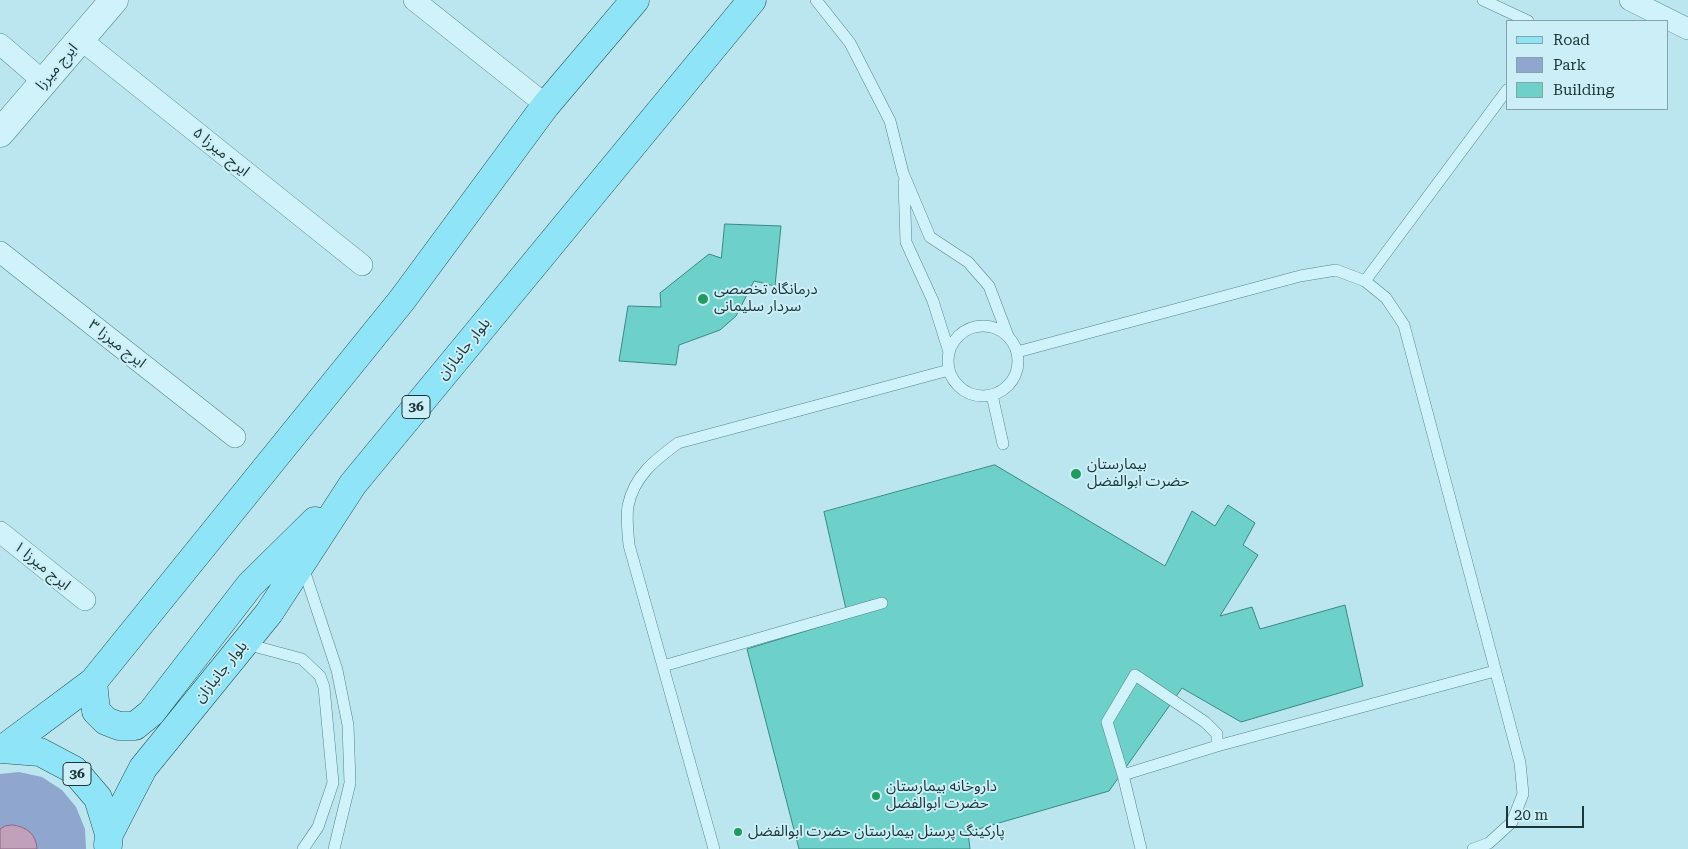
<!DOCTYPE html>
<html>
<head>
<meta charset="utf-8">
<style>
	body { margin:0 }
	#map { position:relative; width:1688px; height:849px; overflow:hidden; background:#bbe6f0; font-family:"Roboto Serif",serif }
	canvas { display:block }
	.legend { position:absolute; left:1506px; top:20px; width:162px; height:90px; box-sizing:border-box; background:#cbeef7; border:1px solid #84a4aa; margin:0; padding:6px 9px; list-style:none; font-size:15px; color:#1a3636 }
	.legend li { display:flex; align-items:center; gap:10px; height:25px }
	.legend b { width:25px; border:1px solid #84a4aa }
	.scale { position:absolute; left:1506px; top:806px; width:78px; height:22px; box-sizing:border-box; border:2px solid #1a3636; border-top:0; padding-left:6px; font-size:15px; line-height:18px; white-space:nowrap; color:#1a3636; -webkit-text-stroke:4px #cbeef7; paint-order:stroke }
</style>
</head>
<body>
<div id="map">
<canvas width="1688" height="849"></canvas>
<ul class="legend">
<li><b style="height:6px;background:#8fe4f7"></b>Road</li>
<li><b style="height:14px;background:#8fa7ce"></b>Park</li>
<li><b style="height:14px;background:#6ed1c9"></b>Building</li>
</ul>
<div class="scale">20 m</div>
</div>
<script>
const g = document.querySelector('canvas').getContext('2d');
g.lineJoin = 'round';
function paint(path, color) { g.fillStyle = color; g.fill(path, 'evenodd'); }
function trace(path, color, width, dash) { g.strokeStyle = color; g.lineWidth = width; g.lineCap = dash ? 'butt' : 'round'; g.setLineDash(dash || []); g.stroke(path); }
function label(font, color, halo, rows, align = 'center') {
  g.font = font + ' "Roboto Serif","Noto Sans Arabic",serif'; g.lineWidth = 4; g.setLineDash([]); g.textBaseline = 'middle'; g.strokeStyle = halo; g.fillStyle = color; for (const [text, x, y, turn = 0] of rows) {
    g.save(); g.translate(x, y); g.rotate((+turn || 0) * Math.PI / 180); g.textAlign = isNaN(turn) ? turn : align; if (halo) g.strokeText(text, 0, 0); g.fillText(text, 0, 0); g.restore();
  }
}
paint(new Path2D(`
	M 19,772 L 42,777 L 62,790 L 76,807 L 85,829 L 86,849 L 0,849 L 0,774 Z`), '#8fa7ce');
const water = new Path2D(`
	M 13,825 C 27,827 36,834 37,849 L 0,849 L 0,829 L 5,826 Z`);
paint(water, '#c1a0ba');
trace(water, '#8e6784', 1);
const building = new Path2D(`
	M 725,224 L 781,226 L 775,286 L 754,281 L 736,316 L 720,330 L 679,345 L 676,365 L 619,361 L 628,306 L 661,307 L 660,293 L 709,254 L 721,258 Z
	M 995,465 L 1165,566 L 1192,511 L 1215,526 L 1228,505 L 1255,523 L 1243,545 L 1258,555 L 1220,616 L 1252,607 L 1260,629 L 1345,605 L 1363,686 L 1241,722 L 1182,688 L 1109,791 L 968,832 L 970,849 L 799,849 L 747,649 L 848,618 L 824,512 Z`);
paint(building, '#6ed1c9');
trace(building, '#398980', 1);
const service = new Path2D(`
	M 816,0 L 850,43 L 890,121 L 903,173 L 930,237 L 968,262 L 989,286 L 1008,336
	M 1483,0 L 1528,21
	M 904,182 L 906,242 L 933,301 L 949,352
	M 1365,281 L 1507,90
	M948 361a35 35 0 1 1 70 0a35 35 0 1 1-70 0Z
	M 1017,352 L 1300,276 L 1336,270 L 1365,281 L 1386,298 L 1404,325 L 1520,763 L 1523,794 L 1512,822 L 1489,843 L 1473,849
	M 992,395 L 1003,444
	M 303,567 L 337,670 L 348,725 L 350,783 L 334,849
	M 246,644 L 302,659 L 320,676 L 324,687 L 333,783 L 318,827 L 303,849
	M 663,666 L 882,603
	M 1217,746 L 1495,671
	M 1123,775 L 1217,746 L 1217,734 L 1205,722 L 1135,675 L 1107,722 L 1123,775 L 1141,849
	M 714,849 L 629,545 C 628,533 626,518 628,506 C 634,476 655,460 678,443 L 949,370`);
const minor = new Path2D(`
	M 414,0 L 546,105
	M 1630,0 L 1688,29
	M 80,39 L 362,265
	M 0,44 L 44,82
	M 0,252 L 235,437
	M 0,532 L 85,600`);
const tertiary = new Path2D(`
	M 0,133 L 114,0`);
const primary = new Path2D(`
	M 93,682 L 96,711 L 106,721 L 119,726 L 135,726 L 151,713 L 250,585 L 315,521
	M 0,749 L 40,752 L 74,770 L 98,798 L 109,834 L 108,845
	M 3,749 L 93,682 L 402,300 L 546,105 L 635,0
	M 109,834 L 143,768 L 269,613 L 353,484 L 752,0`);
trace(service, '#548788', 12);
trace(minor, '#548788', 22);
trace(tertiary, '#548788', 29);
trace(primary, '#295554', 29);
trace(service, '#cff2fb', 11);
trace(minor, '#cff2fb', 21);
trace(tertiary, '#cff2fb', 28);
trace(primary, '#8fe4f7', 28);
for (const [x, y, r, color] of [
	[703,299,6,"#219b5d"],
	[1076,474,6,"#219b5d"],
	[876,796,5,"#219b5d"],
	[738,832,5,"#219b5d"]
]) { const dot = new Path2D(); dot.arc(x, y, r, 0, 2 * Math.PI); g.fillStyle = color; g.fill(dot); trace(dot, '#cbeef7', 2); }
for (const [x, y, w] of [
	[416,407,28],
	[77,774,28]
]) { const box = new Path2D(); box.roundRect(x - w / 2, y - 11.5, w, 23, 4); g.fillStyle = '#cbeef7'; g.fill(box); trace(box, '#1a3636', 1); }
label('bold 14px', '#1a3636', null, [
	["36",416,407],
	["36",77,774]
]);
label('15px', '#1a3636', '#cbeef7', [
	["ایرج میرزا",57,67,-50],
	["ایرج میرزا ۵",221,152,39],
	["ایرج میرزا ۳",117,344,38],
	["بلوار جانبازان",464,349,-51],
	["ایرج میرزا ۱",42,566,39],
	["بلوار جانبازان",221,672,-51]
]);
label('15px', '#1a3636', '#cbeef7', [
	["درمانگاه تخصصی",714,290],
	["سردار سلیمانی",714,307],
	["بیمارستان",1087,465],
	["حضرت ابوالفضل",1087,482],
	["داروخانه بیمارستان",886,787],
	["حضرت ابوالفضل",886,804],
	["پارکینگ پرسنل بیمارستان حضرت ابوالفضل",748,832]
], 'left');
</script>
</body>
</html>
